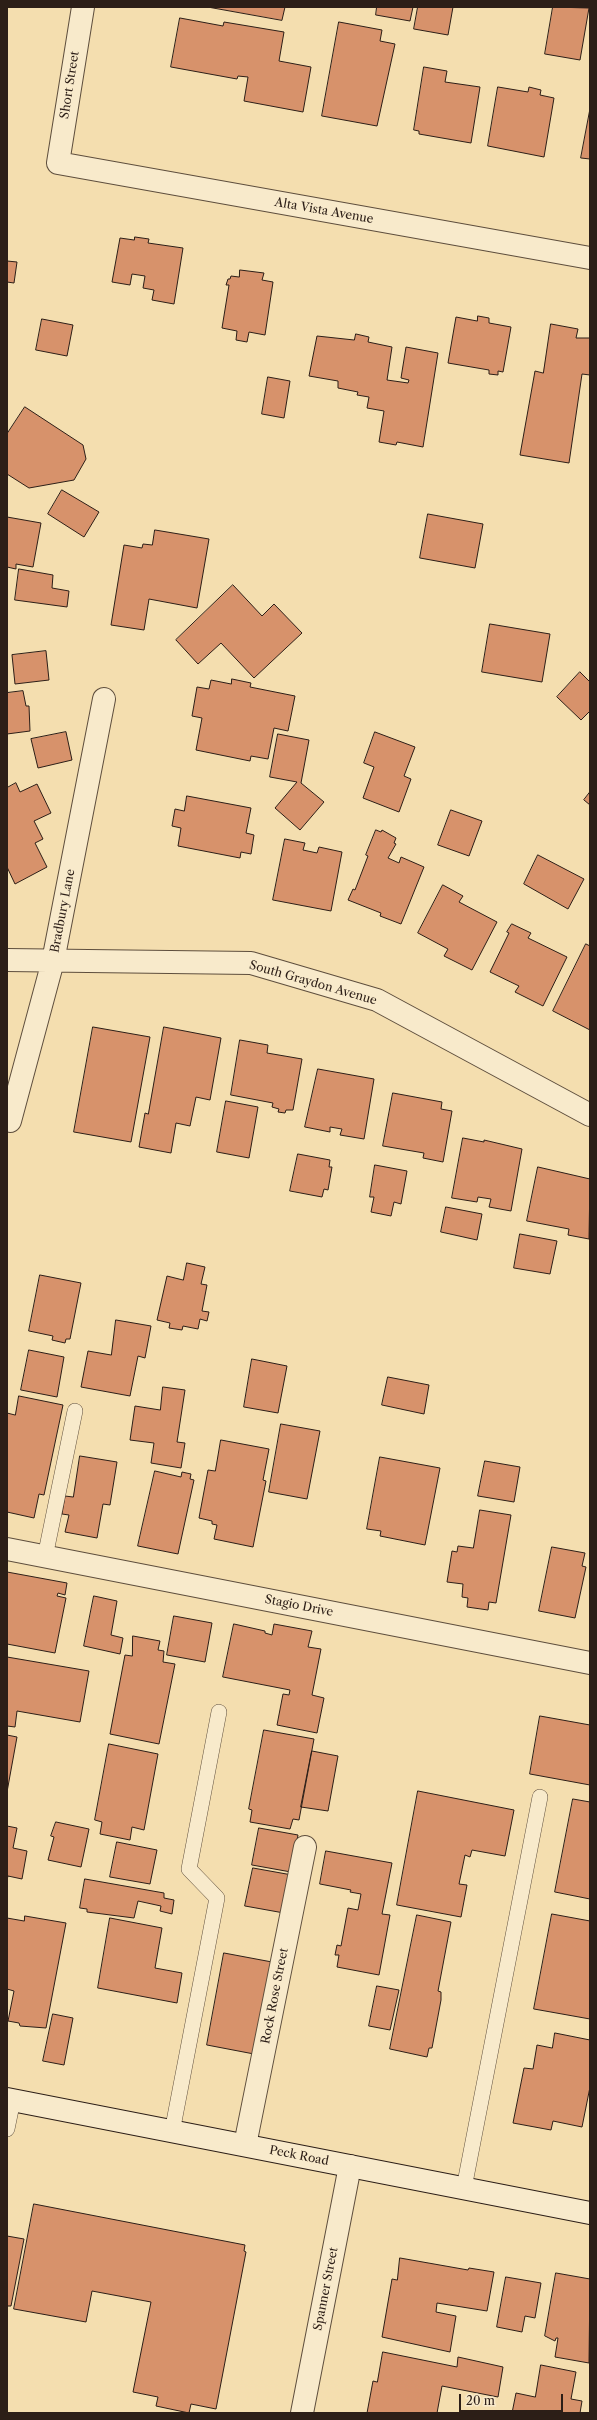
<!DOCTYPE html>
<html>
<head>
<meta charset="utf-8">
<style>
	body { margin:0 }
	#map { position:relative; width:597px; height:2420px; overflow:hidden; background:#f4deaf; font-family:"Libre Caslon Text",serif }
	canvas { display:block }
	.frame { position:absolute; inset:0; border:8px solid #2c1e17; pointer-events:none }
	.scale { position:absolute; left:459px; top:2394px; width:104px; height:18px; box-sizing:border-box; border:2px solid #2c1e17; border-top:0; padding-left:5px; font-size:12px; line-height:14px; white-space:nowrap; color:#2c1e17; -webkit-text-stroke:3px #f8eacb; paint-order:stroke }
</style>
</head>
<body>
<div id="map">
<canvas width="597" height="2420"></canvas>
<div class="frame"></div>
<div class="scale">20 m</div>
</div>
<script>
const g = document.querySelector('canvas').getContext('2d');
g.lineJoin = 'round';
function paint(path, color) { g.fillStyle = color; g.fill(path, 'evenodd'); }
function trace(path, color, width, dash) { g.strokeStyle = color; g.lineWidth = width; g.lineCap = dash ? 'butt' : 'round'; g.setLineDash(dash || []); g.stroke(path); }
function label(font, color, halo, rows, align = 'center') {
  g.font = font + ' "Libre Caslon Text",serif'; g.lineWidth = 4; g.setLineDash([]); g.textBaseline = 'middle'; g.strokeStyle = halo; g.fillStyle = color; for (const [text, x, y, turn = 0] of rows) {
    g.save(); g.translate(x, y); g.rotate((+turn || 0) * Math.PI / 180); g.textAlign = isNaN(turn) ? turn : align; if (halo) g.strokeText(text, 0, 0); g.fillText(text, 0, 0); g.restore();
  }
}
const building = new Path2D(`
	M 208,7 L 285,7 L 282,20 Z
	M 377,7 L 413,7 L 410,21 L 376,15 Z
	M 418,7 L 453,7 L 448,35 L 414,29 Z
	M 553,7 L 589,8 L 580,60 L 545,54 Z
	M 180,18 L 223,26 L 224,22 L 284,32 L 279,61 L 311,67 L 303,112 L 244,101 L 248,77 L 238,76 L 237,79 L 171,67 Z
	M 339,22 L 382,30 L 380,41 L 395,44 L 377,126 L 322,116 Z
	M 424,67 L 447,71 L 445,82 L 480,87 L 471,143 L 419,134 L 419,131 L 414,130 Z
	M 498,87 L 528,92 L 529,87 L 541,90 L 540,95 L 554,98 L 544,157 L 488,146 Z
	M 590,109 L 590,159 L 581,158 Z
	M 135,237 L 149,239 L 148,243 L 183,248 L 174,304 L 152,300 L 154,290 L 143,288 L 145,276 L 132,274 L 130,285 L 112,282 L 120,238 L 134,240 Z
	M 7,261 L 17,262 L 14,283 L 7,282 Z
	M 240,270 L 264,273 L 262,280 L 273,282 L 265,335 L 249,332 L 247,342 L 236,340 L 237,331 L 222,328 L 229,285 L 226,285 L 228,279 L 230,279 L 231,276 L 239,277 Z
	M 478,316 L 489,318 L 489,323 L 511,327 L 503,372 L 498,371 L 498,375 L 489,374 L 489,370 L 448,363 L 456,317 L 477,321 Z
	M 42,319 L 73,325 L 67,356 L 36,350 Z
	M 551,324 L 578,329 L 576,338 L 590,338 L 590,375 L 582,374 L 569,463 L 520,455 L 535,371 L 543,373 Z
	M 356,334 L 369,337 L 368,342 L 392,347 L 387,380 L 408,383 L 409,380 L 401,378 L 406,347 L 438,353 L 423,447 L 397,442 L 396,445 L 379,442 L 384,411 L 367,408 L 369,397 L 357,395 L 358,392 L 338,388 L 338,381 L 309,376 L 317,336 L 354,340 Z
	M 268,377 L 290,381 L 284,418 L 262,414 Z
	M 25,407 L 83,445 L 86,459 L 74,480 L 29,488 L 7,474 L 7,434 Z
	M 62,490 L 99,512 L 84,537 L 48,514 Z
	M 428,514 L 483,524 L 475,568 L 420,558 Z
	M 7,517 L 41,523 L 33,567 L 16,564 L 16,569 L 7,567 Z
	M 155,530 L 209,539 L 197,608 L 149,599 L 144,630 L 111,625 L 124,545 L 142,548 L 143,544 L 152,545 Z
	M 19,569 L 53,575 L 52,588 L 69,591 L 67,607 L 15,600 Z
	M 233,585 L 262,616 L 274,604 L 302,633 L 254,678 L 221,643 L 198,664 L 176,640 Z
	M 490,624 L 550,634 L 542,682 L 482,672 Z
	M 46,651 L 49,680 L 15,684 L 12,655 Z
	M 580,672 L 590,682 L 590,711 L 581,720 L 557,697 Z
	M 232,679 L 251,683 L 250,687 L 295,696 L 288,731 L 274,728 L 268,759 L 251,756 L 250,761 L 196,750 L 202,718 L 192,716 L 197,687 L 209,689 L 211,680 L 231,684 Z
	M 23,691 L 26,706 L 29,706 L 30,731 L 7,734 L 7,693 Z
	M 66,732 L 72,760 L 38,768 L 31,739 Z
	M 375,732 L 415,747 L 404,776 L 411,779 L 399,812 L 363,798 L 374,767 L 364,763 Z
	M 278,734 L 309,740 L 301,783 L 324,802 L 300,830 L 275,808 L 297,782 L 270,777 Z
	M 16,783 L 20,792 L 37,784 L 51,813 L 34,821 L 43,839 L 35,843 L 47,867 L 15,884 L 7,867 L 7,788 Z
	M 590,792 L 590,805 L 584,800 Z
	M 187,796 L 251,808 L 246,833 L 254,835 L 251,854 L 241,852 L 240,858 L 178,846 L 181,828 L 172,826 L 175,809 L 184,811 Z
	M 451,810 L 482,821 L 469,856 L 438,845 Z
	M 376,830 L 381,832 L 382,830 L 396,838 L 394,843 L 396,844 L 388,858 L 399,863 L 401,857 L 424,867 L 401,924 L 380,916 L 381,913 L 348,900 L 353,889 L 355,890 L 368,856 L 366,855 Z
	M 285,839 L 305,843 L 303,850 L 317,853 L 319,847 L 342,852 L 331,911 L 273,900 Z
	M 538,855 L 584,879 L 568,909 L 524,884 Z
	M 443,885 L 463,896 L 459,902 L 497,922 L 472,970 L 444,956 L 448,949 L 418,933 Z
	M 512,924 L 531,933 L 528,938 L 567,957 L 543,1006 L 515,992 L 519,986 L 490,972 L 509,933 L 507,932 Z
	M 586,944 L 590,946 L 590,1030 L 553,1011 Z
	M 93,1027 L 150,1037 L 131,1142 L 74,1132 Z
	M 164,1027 L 221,1038 L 210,1100 L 196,1097 L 190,1126 L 176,1123 L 171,1153 L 139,1147 L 145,1113 L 148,1114 Z
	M 240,1040 L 268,1045 L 267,1053 L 302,1059 L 293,1110 L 286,1110 L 285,1113 L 278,1112 L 279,1109 L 272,1107 L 273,1103 L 231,1095 Z
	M 318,1069 L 374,1079 L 364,1139 L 340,1135 L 342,1129 L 330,1127 L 330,1132 L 305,1127 Z
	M 393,1093 L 442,1102 L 441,1109 L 452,1111 L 443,1162 L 423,1158 L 424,1153 L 383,1146 Z
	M 226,1101 L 258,1107 L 249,1158 L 217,1152 Z
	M 463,1138 L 484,1142 L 484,1140 L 522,1149 L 511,1211 L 489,1207 L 491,1199 L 478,1197 L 477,1202 L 452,1198 Z
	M 298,1154 L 330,1160 L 329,1167 L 332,1167 L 328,1190 L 324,1189 L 322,1197 L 290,1191 Z
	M 375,1165 L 407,1171 L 401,1204 L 394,1202 L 391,1216 L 371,1212 L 374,1197 L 370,1197 Z
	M 538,1167 L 590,1179 L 589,1239 L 568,1235 L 569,1229 L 527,1221 Z
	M 446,1207 L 482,1214 L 477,1240 L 441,1232 Z
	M 520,1234 L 557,1241 L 550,1274 L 514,1268 Z
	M 187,1263 L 205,1267 L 201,1284 L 207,1285 L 202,1311 L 209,1312 L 207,1321 L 200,1319 L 198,1329 L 183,1326 L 182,1330 L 169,1328 L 170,1323 L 157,1320 L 167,1276 L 183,1280 Z
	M 40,1275 L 81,1283 L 70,1339 L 66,1339 L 65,1343 L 52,1340 L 53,1336 L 29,1331 Z
	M 116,1320 L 151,1326 L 145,1358 L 138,1356 L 130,1396 L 81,1387 L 88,1351 L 111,1355 Z
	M 29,1350 L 64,1357 L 57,1397 L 21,1390 Z
	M 252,1359 L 287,1366 L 278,1413 L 244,1407 Z
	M 388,1377 L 429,1385 L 424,1414 L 382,1405 Z
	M 163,1387 L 185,1390 L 177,1442 L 185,1443 L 181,1468 L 151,1463 L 154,1443 L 130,1440 L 135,1406 L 160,1410 Z
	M 19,1396 L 63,1405 L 44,1495 L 39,1494 L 34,1518 L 7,1512 L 7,1413 L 15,1415 Z
	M 281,1424 L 320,1431 L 307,1499 L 269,1492 Z
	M 221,1440 L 269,1449 L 263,1480 L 266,1481 L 253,1547 L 214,1539 L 217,1525 L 212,1524 L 212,1521 L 199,1518 L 208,1470 L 215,1471 Z
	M 80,1456 L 117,1462 L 110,1505 L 103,1504 L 97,1538 L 65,1532 L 69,1515 L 62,1514 L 65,1496 L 73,1497 Z
	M 380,1457 L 440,1468 L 425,1545 L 380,1536 L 381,1531 L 367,1529 Z
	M 485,1461 L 520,1467 L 514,1502 L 478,1496 Z
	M 155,1471 L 181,1477 L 182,1472 L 191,1474 L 190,1479 L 194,1480 L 178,1554 L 138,1546 Z
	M 480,1510 L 511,1515 L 496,1603 L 489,1602 L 488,1610 L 467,1607 L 468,1598 L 462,1597 L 463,1584 L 447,1582 L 452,1551 L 457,1552 L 458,1546 L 473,1548 Z
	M 552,1547 L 585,1553 L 582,1566 L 586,1567 L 575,1618 L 539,1611 Z
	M 7,1572 L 67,1583 L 65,1595 L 58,1593 L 57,1596 L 66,1598 L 55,1653 L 7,1644 Z
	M 94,1596 L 117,1601 L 111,1635 L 123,1638 L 120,1654 L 84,1646 Z
	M 174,1616 L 212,1623 L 205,1662 L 167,1655 Z
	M 234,1624 L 265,1631 L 265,1633 L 272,1635 L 274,1624 L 312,1631 L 308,1647 L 321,1649 L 312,1695 L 324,1698 L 317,1733 L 277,1725 L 283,1694 L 289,1695 L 290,1690 L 223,1677 Z
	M 133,1636 L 160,1641 L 158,1650 L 164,1651 L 163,1662 L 175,1664 L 159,1744 L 110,1734 L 125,1655 L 132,1656 Z
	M 7,1657 L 89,1671 L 80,1722 L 17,1711 L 15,1727 L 7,1726 Z
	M 540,1716 L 590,1725 L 590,1785 L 530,1774 Z
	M 264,1730 L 314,1739 L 299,1820 L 293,1819 L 290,1829 L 250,1822 L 252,1810 L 249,1809 Z
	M 7,1735 L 17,1737 L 7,1792 Z
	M 109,1744 L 158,1754 L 144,1830 L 132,1827 L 130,1840 L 100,1834 L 102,1822 L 95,1820 Z
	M 312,1751 L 338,1756 L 328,1811 L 301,1807 Z
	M 418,1791 L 514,1810 L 505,1856 L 472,1850 L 470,1857 L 465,1855 L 459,1884 L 467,1885 L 461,1917 L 397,1905 Z
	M 573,1799 L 590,1802 L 590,1899 L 555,1892 Z
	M 56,1822 L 89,1829 L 81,1867 L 48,1860 L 54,1837 L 51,1836 Z
	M 7,1826 L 17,1828 L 13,1848 L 27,1851 L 22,1879 L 8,1876 L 7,1880 Z
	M 259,1828 L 298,1835 L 291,1872 L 252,1865 Z
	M 117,1842 L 157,1850 L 150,1884 L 110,1877 Z
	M 326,1851 L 392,1863 L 382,1914 L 390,1915 L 379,1975 L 337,1967 L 339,1955 L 335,1955 L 337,1945 L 341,1946 L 348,1908 L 358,1910 L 361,1894 L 350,1892 L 351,1890 L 320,1884 Z
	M 253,1868 L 292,1875 L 284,1913 L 245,1906 Z
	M 85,1879 L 164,1893 L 164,1898 L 174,1900 L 172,1914 L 160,1911 L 161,1906 L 138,1901 L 134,1918 L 87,1912 L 87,1909 L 80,1908 Z
	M 552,1914 L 590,1921 L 590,2019 L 534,2009 Z
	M 417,1915 L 451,1922 L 438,1991 L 441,1992 L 441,2000 L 432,2048 L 429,2048 L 427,2057 L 390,2049 Z
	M 25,1916 L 66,1923 L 46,2028 L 20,2026 L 19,2023 L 8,2021 L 14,1991 L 7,1989 L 7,1918 L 24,1921 Z
	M 110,1918 L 162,1928 L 155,1968 L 182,1973 L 177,2003 L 98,1988 Z
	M 224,1953 L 272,1962 L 254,2054 L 207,2045 Z
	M 377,1986 L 399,1990 L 390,2030 L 369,2026 Z
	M 53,2014 L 73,2018 L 64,2065 L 43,2061 Z
	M 555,2033 L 590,2040 L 590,2087 L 582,2127 L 553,2121 L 551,2130 L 513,2123 L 524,2068 L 533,2069 L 537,2045 L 552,2048 Z
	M 34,2204 L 245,2245 L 244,2251 L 246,2252 L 216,2409 L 191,2404 L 189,2413 L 156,2406 L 158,2397 L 133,2392 L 151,2302 L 92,2291 L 86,2322 L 14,2309 Z
	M 7,2236 L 24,2239 L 11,2306 L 7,2306 Z
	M 400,2258 L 468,2270 L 469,2268 L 494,2272 L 487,2311 L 437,2303 L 436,2312 L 456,2316 L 450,2352 L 382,2337 L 392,2279 L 397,2280 Z
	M 556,2273 L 590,2279 L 589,2363 L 555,2357 L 558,2338 L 556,2338 L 555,2341 L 545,2336 Z
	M 506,2277 L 541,2283 L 535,2318 L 525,2316 L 522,2332 L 497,2327 Z
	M 383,2352 L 457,2367 L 458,2357 L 503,2367 L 498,2397 L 442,2386 L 437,2413 L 367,2413 L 373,2381 L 377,2382 Z
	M 541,2365 L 576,2372 L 571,2399 L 582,2401 L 580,2413 L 512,2413 L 516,2393 L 535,2397 Z`);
paint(building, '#d7926b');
trace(building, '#2c1e17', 1);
const lane = new Path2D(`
	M 45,1557 L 75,1411
	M 7,2129 L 13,2100
	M 172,2132 L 217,1898 L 189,1869 L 219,1712
	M 464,2188 L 540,1797`);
const street = new Path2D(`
	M 83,7 L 58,163 L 590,258
	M 7,960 L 251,963 L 377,1000 L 590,1115
	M 10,1121 L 53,961 L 104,699
	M 7,1549 L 590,1663
	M 245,2145 L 305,1847
	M 302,2413 L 350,2166`);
const secondary = new Path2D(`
	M 7,2099 L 590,2213`);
trace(lane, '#5e4e3d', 16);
trace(street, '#5e4e3d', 24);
trace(secondary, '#2c1e17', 24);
trace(lane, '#f8eacb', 15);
trace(street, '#f8eacb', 22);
trace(secondary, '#f8eacb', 22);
label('12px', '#2c1e17', '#f8eacb', [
	["Short Street",70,85,-81],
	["Alta Vista Avenue",324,211,10],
	["Bradbury Lane",63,911,-79],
	["South Graydon Avenue",313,983,16],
	["Stagio Drive",299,1606,11],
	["Rock Rose Street",275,1996,-79],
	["Peck Road",299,2156,11],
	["Spanner Street",326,2289,-79]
]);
</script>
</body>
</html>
